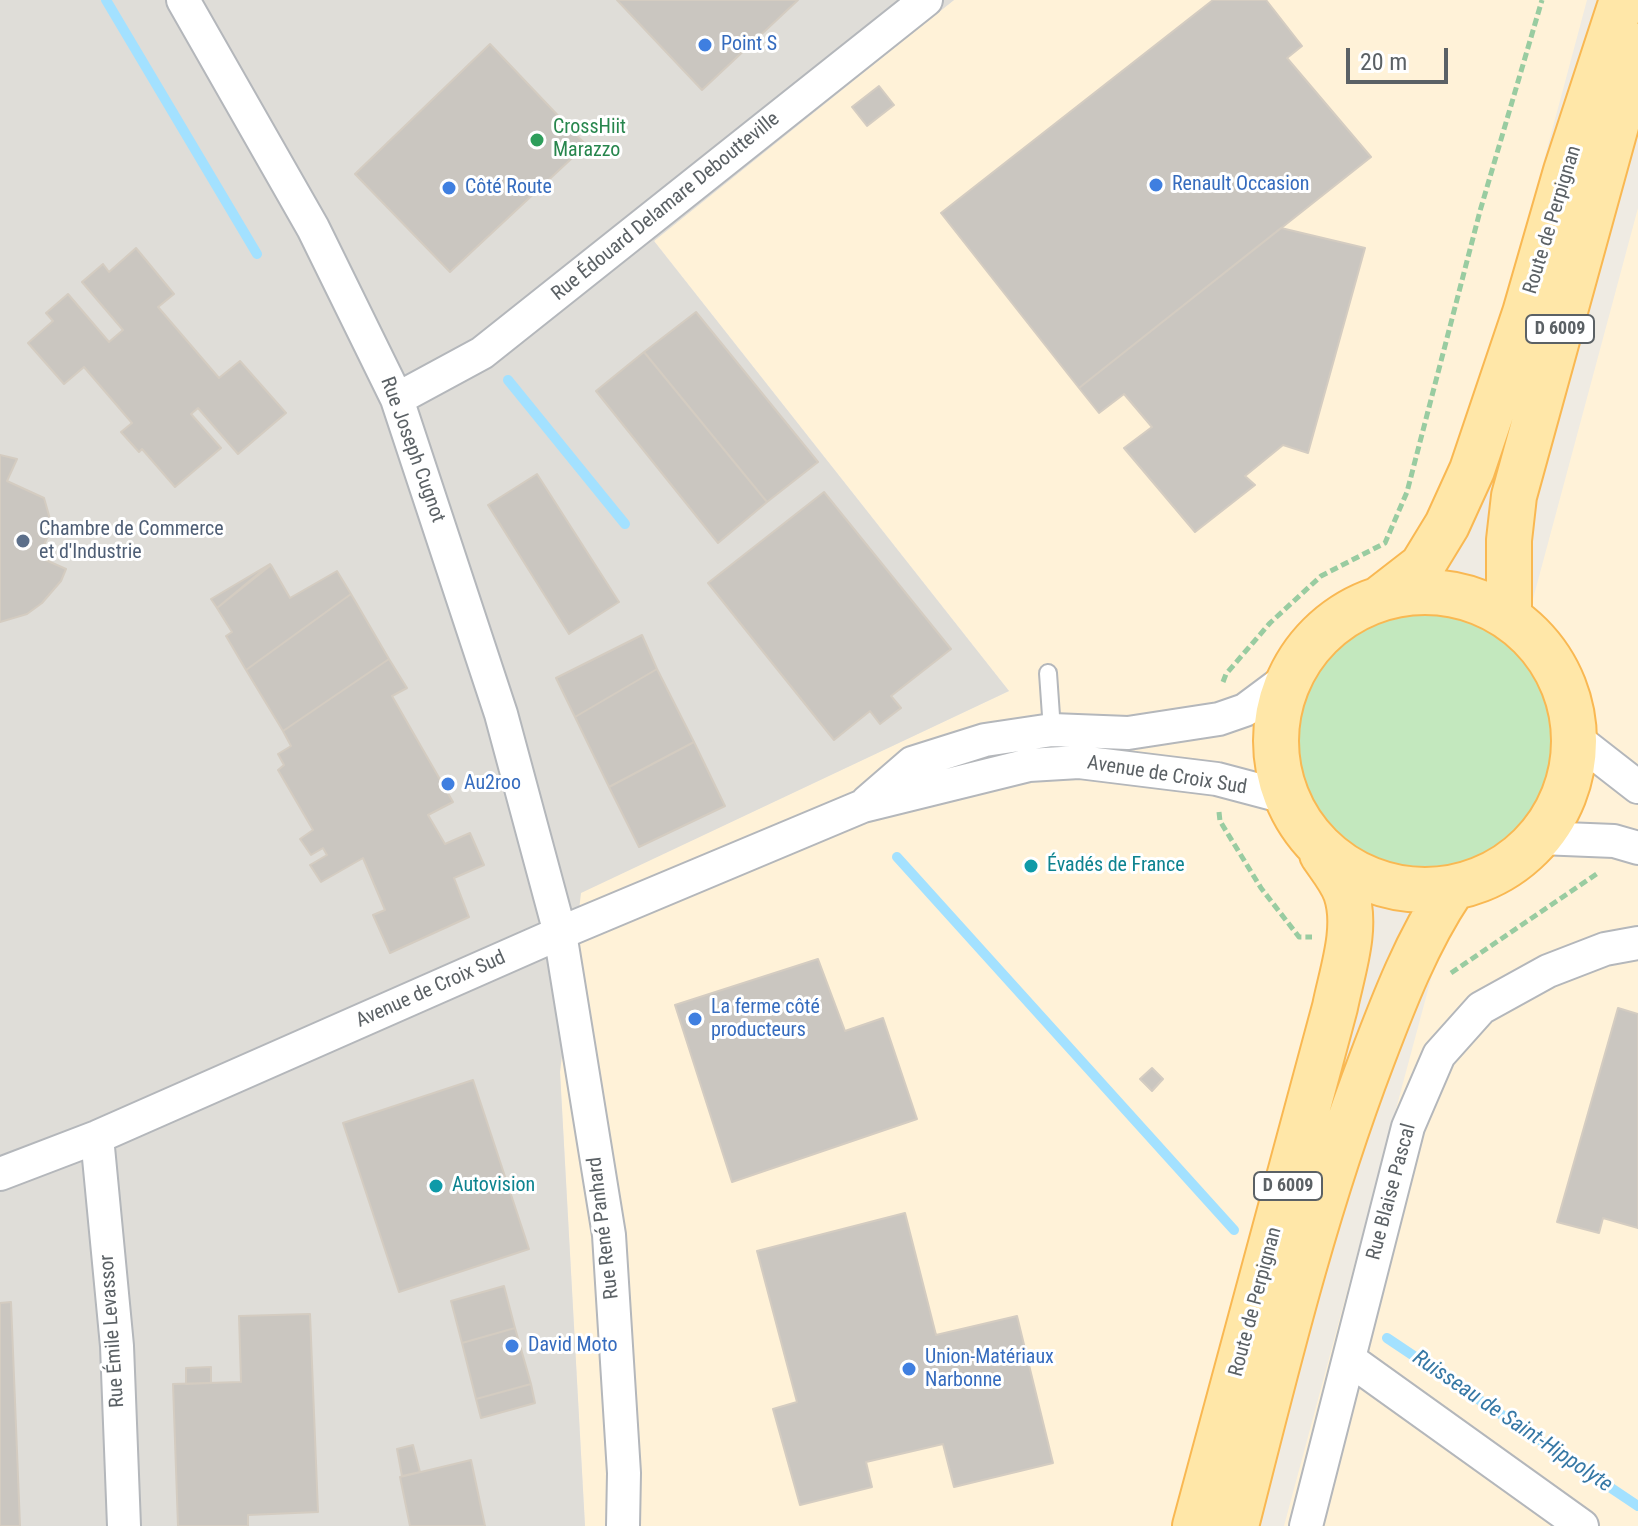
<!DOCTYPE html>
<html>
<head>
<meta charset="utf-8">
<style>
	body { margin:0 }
	#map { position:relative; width:1638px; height:1526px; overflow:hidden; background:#efebe3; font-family:"Roboto Condensed",sans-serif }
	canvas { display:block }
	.scale { position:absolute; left:1346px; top:48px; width:102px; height:36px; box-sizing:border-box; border:4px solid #5b6165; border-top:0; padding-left:10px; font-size:24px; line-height:28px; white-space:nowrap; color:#5b6165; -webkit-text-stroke:6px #fff; paint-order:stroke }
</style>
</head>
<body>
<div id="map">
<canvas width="1638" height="1526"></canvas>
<div class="scale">20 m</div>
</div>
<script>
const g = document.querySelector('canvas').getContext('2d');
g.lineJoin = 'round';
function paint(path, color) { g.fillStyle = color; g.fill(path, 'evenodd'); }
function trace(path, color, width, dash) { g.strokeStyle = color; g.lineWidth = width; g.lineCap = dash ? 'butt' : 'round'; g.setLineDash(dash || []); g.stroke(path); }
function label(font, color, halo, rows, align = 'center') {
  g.font = font + ' "Roboto Condensed",sans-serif'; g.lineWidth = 6; g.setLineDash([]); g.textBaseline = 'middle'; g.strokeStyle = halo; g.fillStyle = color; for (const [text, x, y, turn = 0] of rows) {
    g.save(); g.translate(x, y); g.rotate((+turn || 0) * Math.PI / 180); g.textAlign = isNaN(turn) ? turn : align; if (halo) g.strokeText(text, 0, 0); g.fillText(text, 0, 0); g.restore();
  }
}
paint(new Path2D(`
	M 954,0 L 1587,0 L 1178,1526 L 585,1526 L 560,1072 L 580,893 L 1009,691 L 654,241 Z
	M 1638,208 L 1638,1526 L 1284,1526 Z`), '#fff2d8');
paint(new Path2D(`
	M 0,0 L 954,0 L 654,241 L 1009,691 L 581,893 L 560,1072 L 585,1526 L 0,1526 Z`), '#dfddd8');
paint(new Path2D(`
	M1295 741a130 130 0 1 1 260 0a130 130 0 1 1-260 0Z`), '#c3e8be');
trace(new Path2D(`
	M 106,0 L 257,254
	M 508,380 L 625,524
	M 897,857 L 1234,1230
	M 1387,1338 L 1638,1506`), '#a3e1ff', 10);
const building = new Path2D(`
	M 617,0 L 798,0 L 702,90 Z
	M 1213,0 L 1266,0 L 1302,46 L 1287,58 L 1371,157 L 1079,388 L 941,213 Z
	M 490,44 L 586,145 L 450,272 L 355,174 Z
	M 879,86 L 894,105 L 867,126 L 852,107 Z
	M 1281,228 L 1365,248 L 1308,453 L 1283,445 L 1245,476 L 1255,485 L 1195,532 L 1124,448 L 1152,427 L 1124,394 L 1099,413 L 1079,388 Z
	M 136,248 L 174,294 L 158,307 L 219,378 L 240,361 L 286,413 L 238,454 L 198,408 L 191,414 L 221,448 L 175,487 L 142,449 L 139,452 L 121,432 L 132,423 L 84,367 L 64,384 L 28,343 L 53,321 L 46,313 L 68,294 L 109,342 L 123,330 L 82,282 L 103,264 L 109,272 Z
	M 696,312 L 818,462 L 767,502 L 644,352 Z
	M 644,352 L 767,502 L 718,543 L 596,391 Z
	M 0,455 L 17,459 L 7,481 L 44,498 L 52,526 L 39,557 L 66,569 L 61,581 L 42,603 L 27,614 L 0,622 Z
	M 537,474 L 619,602 L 569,634 L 488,505 Z
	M 824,492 L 951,649 L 891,696 L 901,708 L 880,724 L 870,711 L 834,740 L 708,583 Z
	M 270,564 L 217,608 L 211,599 Z
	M 271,565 L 290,598 L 337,571 L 351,594 L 246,670 L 226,636 L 232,632 L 217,608 Z
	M 351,594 L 389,659 L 283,731 L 246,670 Z
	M 642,635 L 657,669 L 575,717 L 556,678 Z
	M 389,659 L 407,688 L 392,696 L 453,802 L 428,815 L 445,844 L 470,833 L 484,865 L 454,878 L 469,917 L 390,953 L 373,915 L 385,910 L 363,858 L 321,882 L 310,865 L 327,855 L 323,848 L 311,855 L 300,839 L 313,830 L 278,770 L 284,765 L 278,754 L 291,746 L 283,731 Z
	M 657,669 L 694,742 L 609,787 L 575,717 Z
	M 694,742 L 725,806 L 639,847 L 609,787 Z
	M 818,959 L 845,1031 L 883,1018 L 917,1119 L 732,1182 L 675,1005 Z
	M 1618,1008 L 1638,1014 L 1638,1228 L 1603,1218 L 1599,1233 L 1557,1222 Z
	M 1152,1068 L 1163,1079 L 1152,1091 L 1140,1079 Z
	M 473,1080 L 529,1249 L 399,1292 L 343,1123 Z
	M 905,1213 L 936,1335 L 1017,1316 L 1053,1463 L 954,1487 L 943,1444 L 866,1462 L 872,1487 L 800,1505 L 773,1409 L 797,1402 L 757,1251 Z
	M 504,1286 L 515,1328 L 462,1343 L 451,1301 Z
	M 11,1302 L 20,1526 L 0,1526 L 0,1303 Z
	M 310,1314 L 318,1512 L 248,1515 L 248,1526 L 178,1526 L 173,1384 L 241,1382 L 239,1316 Z
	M 515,1328 L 531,1384 L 476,1399 L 462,1343 Z
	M 211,1367 L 211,1383 L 186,1384 L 186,1368 Z
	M 531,1384 L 535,1403 L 481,1418 L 476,1399 Z
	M 413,1445 L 420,1472 L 402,1476 L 397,1449 Z
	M 471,1460 L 485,1526 L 410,1526 L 400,1477 Z`);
paint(building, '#cac6c0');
trace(building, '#d4ccc1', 2);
const lane = new Path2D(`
	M 1048,673 L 1052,730 L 1055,734`);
const street = new Path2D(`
	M 183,0 L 313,228 L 397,399 L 501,714 L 560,933 L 609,1235 L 624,1473 L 623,1526
	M 397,399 L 482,353 L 926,0
	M 1575,738 L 1638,787
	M 867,802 L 912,763 L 985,740 L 1052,730 L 1128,733 L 1219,719 L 1245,710 L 1288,678
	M 1540,838 L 1614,841 L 1638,848
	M 97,1137 L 117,1346 L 124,1526
	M 0,1174 L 97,1137 L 560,933 L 863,806 L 1029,765 L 1079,762 L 1217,779 L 1285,797
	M 1349,1359 L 1582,1526
	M 1306,1526 L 1408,1127 L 1439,1055 L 1481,1008 L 1548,971 L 1605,949 L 1638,943`);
const primary = new Path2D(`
	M1276 741a149 149 0 1 1 298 0a149 149 0 1 1-298 0Z
	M 1382,597 L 1422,566 L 1447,525 L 1472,470 L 1525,313 L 1566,171 L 1622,0
	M 1509,616 L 1509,540 L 1514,496 L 1638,46
	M 1195,1526 L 1335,1007 C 1342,972 1358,928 1346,893 C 1341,879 1330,866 1322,854
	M 1236,1526 C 1276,1369 1314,1211 1372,1059 C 1394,1001 1417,941 1452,889`);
trace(lane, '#b4b7bb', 20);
trace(street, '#b4b7bb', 36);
trace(primary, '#f9b852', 48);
trace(new Path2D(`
	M 1223,682 L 1226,674 L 1270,623 L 1321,576 L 1385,543 L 1407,492 L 1480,211 L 1542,0
	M 1219,812 L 1220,821 L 1261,888 L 1299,937 L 1312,937
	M 1451,973 L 1598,873`), '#99cca1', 5, [8, 4]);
trace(lane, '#fff', 16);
trace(street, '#fff', 32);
trace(primary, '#ffe7a8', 44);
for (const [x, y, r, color] of [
	[705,45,8,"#3f7fe0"],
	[537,140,8,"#2e9e5b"],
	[1156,185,8,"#3f7fe0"],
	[449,188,8,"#3f7fe0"],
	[23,541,8,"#5c6f8a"],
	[448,784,8,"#3f7fe0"],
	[1031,866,8,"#0f9aa8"],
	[695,1019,8,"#3f7fe0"],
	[436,1186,8,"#0f9aa8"],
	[512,1346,8,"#3f7fe0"],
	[909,1369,8,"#3f7fe0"]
]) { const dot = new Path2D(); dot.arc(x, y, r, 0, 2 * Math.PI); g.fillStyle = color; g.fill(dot); trace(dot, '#fff', 3); }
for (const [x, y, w] of [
	[1560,329,68],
	[1288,1186,68]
]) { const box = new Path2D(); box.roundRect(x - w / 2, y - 14, w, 28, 6); g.fillStyle = '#fff'; g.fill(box); trace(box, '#5b6165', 2); }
label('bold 18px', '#5b6165', null, [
	["D 6009",1560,329],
	["D 6009",1288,1186]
]);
label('20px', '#366cbe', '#fff', [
	["Point S",721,45],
	["Renault Occasion",1172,185],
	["Côté Route",465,188],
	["Au2roo",464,784],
	["La ferme côté",711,1008],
	["producteurs",711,1031],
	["David Moto",528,1346],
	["Union-Matériaux",925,1358],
	["Narbonne",925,1381]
], 'left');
label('20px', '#27864d', '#fff', [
	["CrossHiit",553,128],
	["Marazzo",553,151]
], 'left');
label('20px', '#5b6165', '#fff', [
	["Rue Édouard Delamare Deboutteville",666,207,-39],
	["Route de Perpignan",1553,220,-73],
	["Rue Joseph Cugnot",412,450,70],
	["Avenue de Croix Sud",1167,776,9],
	["Avenue de Croix Sud",431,990,-24],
	["Rue Blaise Pascal",1392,1192,-75],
	["Rue René Panhard",604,1228,-97],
	["Route de Perpignan",1256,1302,-75],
	["Rue Émile Levassor",113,1331,-94]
]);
label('20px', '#4e5e75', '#fff', [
	["Chambre de Commerce",39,530],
	["et d'Industrie",39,553]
], 'left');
label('20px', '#0d838f', '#fff', [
	["Évadés de France",1047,866],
	["Autovision",452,1186]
], 'left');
label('italic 22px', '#3678a5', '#fff', [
	["Ruisseau de Saint-Hippolyte",1512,1422,34]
]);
</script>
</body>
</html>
